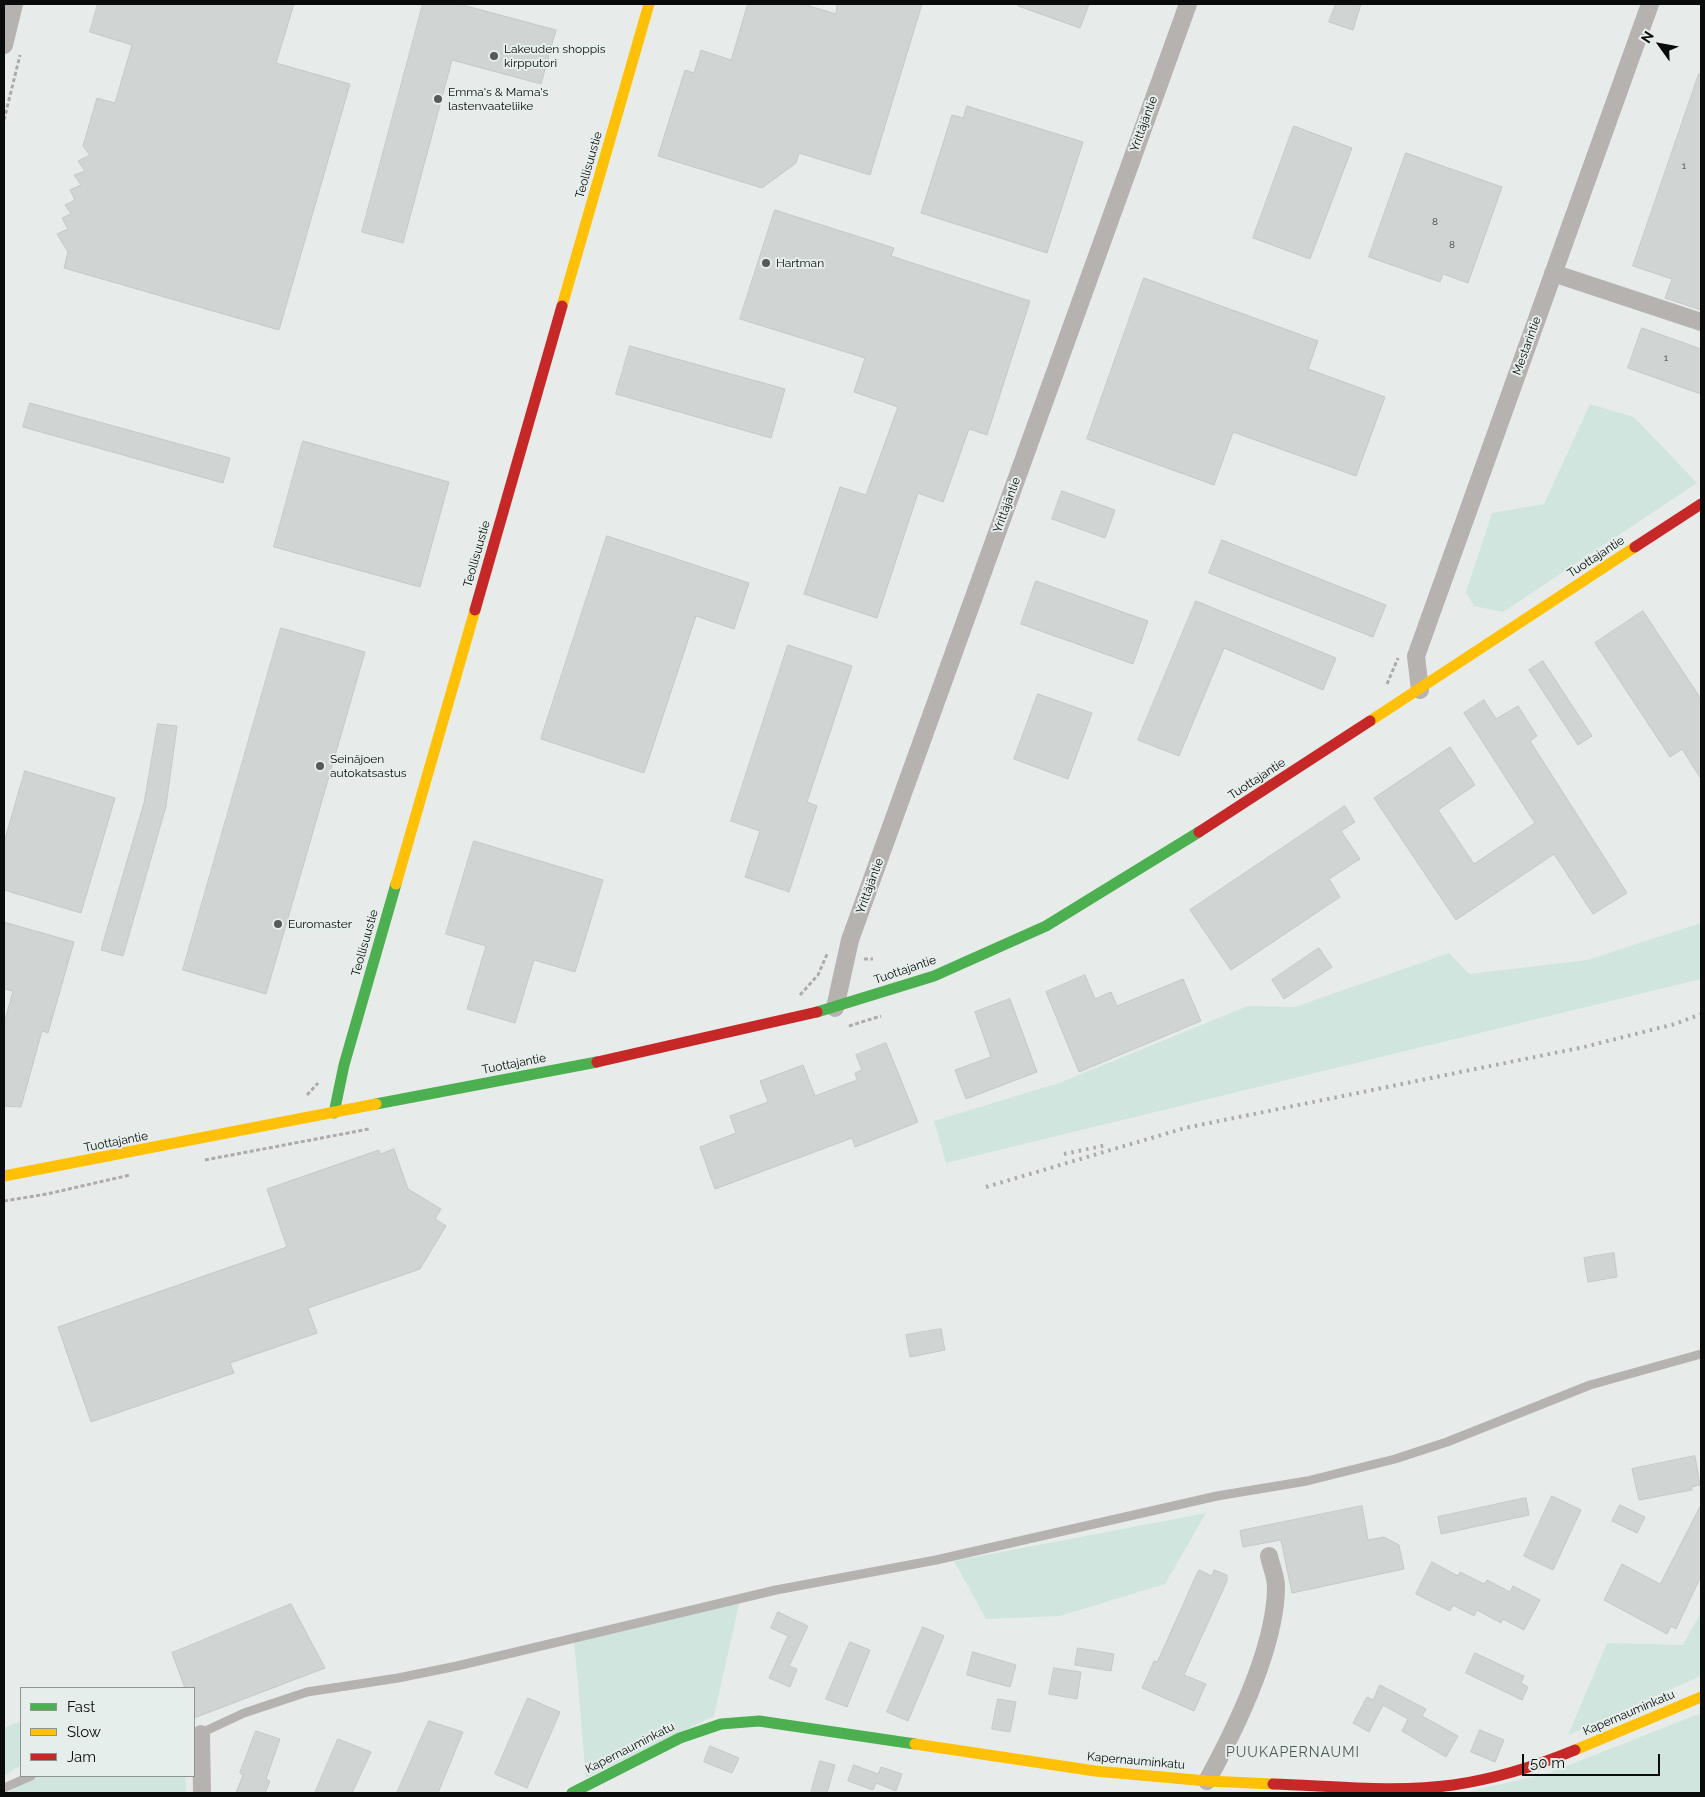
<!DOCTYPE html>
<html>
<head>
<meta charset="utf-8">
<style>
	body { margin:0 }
	#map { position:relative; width:1705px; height:1797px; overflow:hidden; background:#e7ecea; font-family:Raleway,sans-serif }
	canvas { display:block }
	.frame { position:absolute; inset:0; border:5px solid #090c0b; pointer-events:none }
	.legend { position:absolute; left:20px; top:1687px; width:175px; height:90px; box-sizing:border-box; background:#e5eeeb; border:1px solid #8d9491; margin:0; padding:6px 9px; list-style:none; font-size:15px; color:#090c0b }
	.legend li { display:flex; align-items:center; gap:10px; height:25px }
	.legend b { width:25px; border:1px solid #8d9491 }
	.north { position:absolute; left:1635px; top:20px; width:50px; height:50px; -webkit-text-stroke:4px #e5eeeb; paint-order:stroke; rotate:302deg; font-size:14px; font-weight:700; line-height:20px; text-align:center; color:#090c0b }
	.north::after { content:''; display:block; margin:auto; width:18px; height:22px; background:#090c0b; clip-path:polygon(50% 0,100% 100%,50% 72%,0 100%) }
	.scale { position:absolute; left:1522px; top:1754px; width:138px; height:22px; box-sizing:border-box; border:2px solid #090c0b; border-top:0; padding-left:6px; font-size:15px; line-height:18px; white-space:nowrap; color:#090c0b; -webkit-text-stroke:4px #e5eeeb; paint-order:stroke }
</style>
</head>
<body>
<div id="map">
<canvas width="1705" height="1797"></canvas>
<div class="frame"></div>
<ul class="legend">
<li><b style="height:6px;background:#4caf50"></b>Fast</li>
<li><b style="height:6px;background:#ffc107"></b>Slow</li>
<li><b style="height:6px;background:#c62828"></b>Jam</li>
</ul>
<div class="north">N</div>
<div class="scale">50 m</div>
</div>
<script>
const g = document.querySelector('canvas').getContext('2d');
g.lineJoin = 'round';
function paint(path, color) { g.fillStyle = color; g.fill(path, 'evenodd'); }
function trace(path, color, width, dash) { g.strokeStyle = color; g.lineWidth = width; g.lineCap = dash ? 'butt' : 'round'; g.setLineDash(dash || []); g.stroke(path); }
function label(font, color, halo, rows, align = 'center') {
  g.font = font + ' Raleway,sans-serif'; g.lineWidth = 4; g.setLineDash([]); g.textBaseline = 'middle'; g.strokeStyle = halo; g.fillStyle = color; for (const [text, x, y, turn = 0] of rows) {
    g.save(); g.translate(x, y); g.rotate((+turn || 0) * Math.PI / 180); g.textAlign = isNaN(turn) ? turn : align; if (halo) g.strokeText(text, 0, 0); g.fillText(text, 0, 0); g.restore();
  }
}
paint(new Path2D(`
	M 1590,404 L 1634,417 L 1697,483 L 1503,612 L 1474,606 L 1466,592 L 1492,513 L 1544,504 Z
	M 1701,923 L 1701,979 L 946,1163 L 934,1121 L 1059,1083 L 1248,1006 L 1295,1007 L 1449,953 L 1469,974 L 1587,960 Z
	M 1206,1513 L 1165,1584 L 1060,1616 L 986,1619 L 954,1561 Z
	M 740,1600 L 714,1716 L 586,1778 L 574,1640 Z
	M 1701,1612 L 1701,1676 L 1568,1735 L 1607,1643 L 1683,1645 Z
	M 1701,1713 L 1701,1793 L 1463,1793 L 1549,1773 Z
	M 21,1721 L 21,1765 L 4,1776 L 4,1728 Z
	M 36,1776 L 185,1776 L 186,1793 L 7,1793 Z`), '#d0e5de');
const building = new Path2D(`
	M 98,4 L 294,4 L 276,63 L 350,84 L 279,330 L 64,268 L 68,252 L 57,234 L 68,229 L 62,218 L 71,214 L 65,205 L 75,200 L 70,190 L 81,185 L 74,175 L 85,171 L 78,161 L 90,155 L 83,146 L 97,98 L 115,103 L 132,45 L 90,32 Z
	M 423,4 L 459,4 L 556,30 L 541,84 L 452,60 L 403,243 L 362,232 Z
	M 748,4 L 803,4 L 836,14 L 837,4 L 922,4 L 870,175 L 799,153 L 796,163 L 762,188 L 658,156 L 685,70 L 694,73 L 701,50 L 731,60 Z
	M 1018,4 L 1089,4 L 1080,28 L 1018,6 Z
	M 1336,4 L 1361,4 L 1353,30 L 1329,22 Z
	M 1699,74 L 1701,74 L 1701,310 L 1665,298 L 1672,279 L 1633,266 Z
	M 967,106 L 1083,142 L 1047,253 L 921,213 L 952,115 L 963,118 Z
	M 1294,126 L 1352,148 L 1310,259 L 1253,238 Z
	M 1406,153 L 1502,187 L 1468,283 L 1443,274 L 1440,282 L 1369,257 Z
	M 775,210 L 894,248 L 891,256 L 1030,301 L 987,435 L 969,429 L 943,502 L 918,493 L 877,618 L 804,594 L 840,487 L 866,495 L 898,407 L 854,392 L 865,358 L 740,319 Z
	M 1144,278 L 1318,341 L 1308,369 L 1385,397 L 1356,476 L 1233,432 L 1214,485 L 1087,439 Z
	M 1642,328 L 1701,349 L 1701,394 L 1628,368 Z
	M 630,346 L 785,389 L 771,438 L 616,394 Z
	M 30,403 L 230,458 L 223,483 L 23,427 Z
	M 303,441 L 449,482 L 420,587 L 274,547 Z
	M 1062,491 L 1115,510 L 1105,538 L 1052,519 Z
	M 607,536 L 749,583 L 734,629 L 696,616 L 644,773 L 541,739 Z
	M 1222,540 L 1386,605 L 1373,637 L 1209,573 Z
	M 1036,581 L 1148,621 L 1133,664 L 1021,624 Z
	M 1196,601 L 1336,658 L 1323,690 L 1224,648 L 1179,756 L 1138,740 Z
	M 1643,611 L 1701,699 L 1701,779 L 1682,749 L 1670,757 L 1595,643 Z
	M 281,628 L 365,652 L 266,994 L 183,970 Z
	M 788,645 L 852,666 L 807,802 L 817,806 L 789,892 L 745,877 L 760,831 L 731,821 Z
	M 1543,661 L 1592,736 L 1578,745 L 1529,670 Z
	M 1038,694 L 1092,713 L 1068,779 L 1014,759 Z
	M 1484,700 L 1496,719 L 1518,706 L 1537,736 L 1530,741 L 1627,893 L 1593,914 L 1554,854 L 1456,920 L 1374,798 L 1450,747 L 1475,785 L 1438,810 L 1474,864 L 1535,823 L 1464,713 Z
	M 158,724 L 177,726 L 166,806 L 123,956 L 101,950 L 144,803 Z
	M 25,771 L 115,798 L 81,913 L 4,890 L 4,843 Z
	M 1345,806 L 1355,822 L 1341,831 L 1360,859 L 1329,879 L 1340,897 L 1231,970 L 1190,910 Z
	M 474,841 L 603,880 L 575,972 L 534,960 L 515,1023 L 467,1009 L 486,946 L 446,934 Z
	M 4,922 L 74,942 L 48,1033 L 42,1031 L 21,1107 L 4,1106 L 4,1024 L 13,991 L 4,989 Z
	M 1319,948 L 1332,967 L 1284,999 L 1272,980 Z
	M 1085,975 L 1095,999 L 1111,992 L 1117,1006 L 1183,979 L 1201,1021 L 1079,1072 L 1046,992 Z
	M 1010,999 L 1037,1072 L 966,1099 L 955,1070 L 991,1057 L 975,1012 Z
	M 886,1043 L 918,1122 L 855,1147 L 852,1138 L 715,1189 L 700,1147 L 736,1133 L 730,1116 L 768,1102 L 760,1081 L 803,1065 L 815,1096 L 857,1080 L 855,1073 L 862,1070 L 856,1055 Z
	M 394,1149 L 408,1189 L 441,1209 L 435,1219 L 446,1226 L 420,1269 L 308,1308 L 317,1333 L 230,1363 L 234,1373 L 91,1422 L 58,1327 L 287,1247 L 267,1189 L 379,1150 L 380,1154 Z
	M 1614,1253 L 1617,1277 L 1588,1282 L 1584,1258 Z
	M 941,1329 L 945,1350 L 910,1357 L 906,1335 Z
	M 1695,1456 L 1700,1485 L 1691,1487 L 1692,1490 L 1639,1500 L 1632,1469 Z
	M 1552,1496 L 1581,1510 L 1553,1570 L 1524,1556 Z
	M 1526,1498 L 1529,1515 L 1441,1534 L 1438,1517 Z
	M 1620,1505 L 1645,1517 L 1637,1533 L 1612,1521 Z
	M 1701,1505 L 1701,1576 L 1676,1629 L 1671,1626 L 1667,1634 L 1604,1600 L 1622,1564 L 1660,1584 Z
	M 1362,1506 L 1368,1540 L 1384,1537 L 1399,1545 L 1404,1569 L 1292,1593 L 1281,1540 L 1243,1547 L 1240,1531 Z
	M 1432,1562 L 1458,1576 L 1460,1572 L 1484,1584 L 1487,1580 L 1510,1592 L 1513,1586 L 1540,1600 L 1524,1630 L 1503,1619 L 1501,1623 L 1477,1610 L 1474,1616 L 1453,1605 L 1450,1611 L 1416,1594 Z
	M 1199,1570 L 1212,1576 L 1214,1570 L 1227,1575 L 1227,1581 L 1184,1675 L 1206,1684 L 1194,1711 L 1142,1688 L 1154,1661 L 1157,1662 Z
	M 291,1604 L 325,1668 L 194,1718 L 194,1688 L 185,1688 L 172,1653 Z
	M 778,1612 L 808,1626 L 789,1666 L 797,1669 L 790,1687 L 769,1678 L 788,1636 L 771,1628 Z
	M 923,1627 L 944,1636 L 908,1721 L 887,1712 Z
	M 850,1642 L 870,1650 L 847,1707 L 826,1699 Z
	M 1078,1648 L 1114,1654 L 1111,1671 L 1075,1665 Z
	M 973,1652 L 1016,1665 L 1010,1687 L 967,1675 Z
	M 1475,1653 L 1524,1676 L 1521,1683 L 1528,1687 L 1522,1700 L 1466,1673 Z
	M 1054,1668 L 1081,1672 L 1077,1699 L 1049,1694 Z
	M 1380,1685 L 1426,1709 L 1422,1716 L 1458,1736 L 1446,1757 L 1402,1731 L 1408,1719 L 1383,1705 L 1369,1732 L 1353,1723 L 1367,1697 L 1373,1700 Z
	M 528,1698 L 560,1712 L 527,1788 L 495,1774 Z
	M 998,1699 L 1016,1702 L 1010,1732 L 992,1729 Z
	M 429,1721 L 463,1732 L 438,1793 L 397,1793 Z
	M 1480,1730 L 1504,1740 L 1495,1762 L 1471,1752 Z
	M 256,1731 L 280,1739 L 266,1779 L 270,1781 L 265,1793 L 236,1793 L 243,1775 L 240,1773 Z
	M 338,1739 L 371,1752 L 352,1793 L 315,1793 Z
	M 710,1746 L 739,1758 L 732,1773 L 704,1762 Z
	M 820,1761 L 835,1765 L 827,1793 L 811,1793 Z
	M 854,1765 L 878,1774 L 881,1767 L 902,1774 L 896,1791 L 876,1783 L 873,1790 L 848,1781 Z`);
paint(building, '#d0d4d2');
trace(building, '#c4c8c6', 1);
trace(new Path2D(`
	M 4,120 L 20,55
	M 1387,684 L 1398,658
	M 864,959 L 873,959
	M 800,995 L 818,975 L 828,952
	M 849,1026 L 881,1016
	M 307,1095 L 318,1083
	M 205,1160 L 369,1129
	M 4,1201 L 47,1194 L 130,1175`), '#acaba9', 3, [4, 2.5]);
trace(new Path2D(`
	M 199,1734 L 244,1713 L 307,1692 L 398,1678 L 457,1666 L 776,1590 L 936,1560 L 1217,1496 L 1307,1481 L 1395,1459 L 1447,1442 L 1590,1385 L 1701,1354
	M 4,1788 L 31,1776`), '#b6b2af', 9);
trace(new Path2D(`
	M 4,45 L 14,4
	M 1553,273 L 1701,322
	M 1420,690 L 1416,656 L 1650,4
	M 835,1008 L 850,940 L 1188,4
	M 201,1734 L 202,1793
	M 1207,1781 C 1236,1728 1276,1647 1276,1586 C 1276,1577 1271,1566 1269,1556`), '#b6b2af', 18);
trace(new Path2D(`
	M 817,1012 L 934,976 L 1046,926 L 1199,832
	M 376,1104 L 597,1062
	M 334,1113 L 344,1065 L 396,884
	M 572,1793 L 680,1738 L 721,1724 L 759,1721 L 915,1744`), '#4caf50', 11);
trace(new Path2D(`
	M 562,306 L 649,4
	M 1370,721 L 1635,547
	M 396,884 L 475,610
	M 4,1176 L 376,1104
	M 915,1744 L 1095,1771 L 1207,1781 L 1273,1784
	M 1575,1750 L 1701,1697`), '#ffc107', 11);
trace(new Path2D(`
	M 1635,547 L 1701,504
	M 475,610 L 562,306
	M 1199,832 L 1370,721
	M 597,1062 L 817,1012
	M 1273,1784 C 1332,1786 1395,1793 1453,1785 C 1495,1779 1536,1766 1575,1750`), '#c62828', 11);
trace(new Path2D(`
	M 1064,1154 L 1107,1145
	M 986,1187 L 1185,1128 L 1584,1047 L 1675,1024 L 1701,1014`), '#ababa9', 4, [2.5, 5]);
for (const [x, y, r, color] of [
	[494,56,5,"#575a59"],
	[438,99,5,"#575a59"],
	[766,263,5,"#575a59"],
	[320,766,5,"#575a59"],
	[278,924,5,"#575a59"]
]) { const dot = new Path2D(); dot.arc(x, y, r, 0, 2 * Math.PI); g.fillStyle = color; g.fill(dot); trace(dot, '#e5eeeb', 2); }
label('10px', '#3c3f3e', null, [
	["1",1684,166],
	["8",1435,222],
	["8",1452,245],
	["1",1666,358]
]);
label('12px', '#090c0b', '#e5eeeb', [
	["Lakeuden shoppis",504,49],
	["kirpputori",504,63],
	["Emma's & Mama's",448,92],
	["lastenvaateliike",448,106],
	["Hartman",776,263],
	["Seinäjoen",330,759],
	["autokatsastus",330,773],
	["Euromaster",288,924]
], 'left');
label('12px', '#090c0b', '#e5eeeb', [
	["Yrittäjäntie",1144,124,-70],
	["Teollisuustie",589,165,-74],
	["Mestarintie",1527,346,-70],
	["Yrittäjäntie",1007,505,-70],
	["Teollisuustie",477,554,-74],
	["Tuottajantie",1596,557,-33],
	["Tuottajantie",1257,779,-33],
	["Yrittäjäntie",870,886,-70],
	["Teollisuustie",365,943,-74],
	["Tuottajantie",905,970,-19],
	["Tuottajantie",514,1064,-11],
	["Tuottajantie",116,1142,-11],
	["Kapernauminkatu",1629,1713,-23],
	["Kapernauminkatu",630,1748,-27],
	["Kapernauminkatu",1136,1761,5]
]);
g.letterSpacing = '1px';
label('14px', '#515956', '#e5eeeb', [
	["PUUKAPERNAUMI",1293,1753]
]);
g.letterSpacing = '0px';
</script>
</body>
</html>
